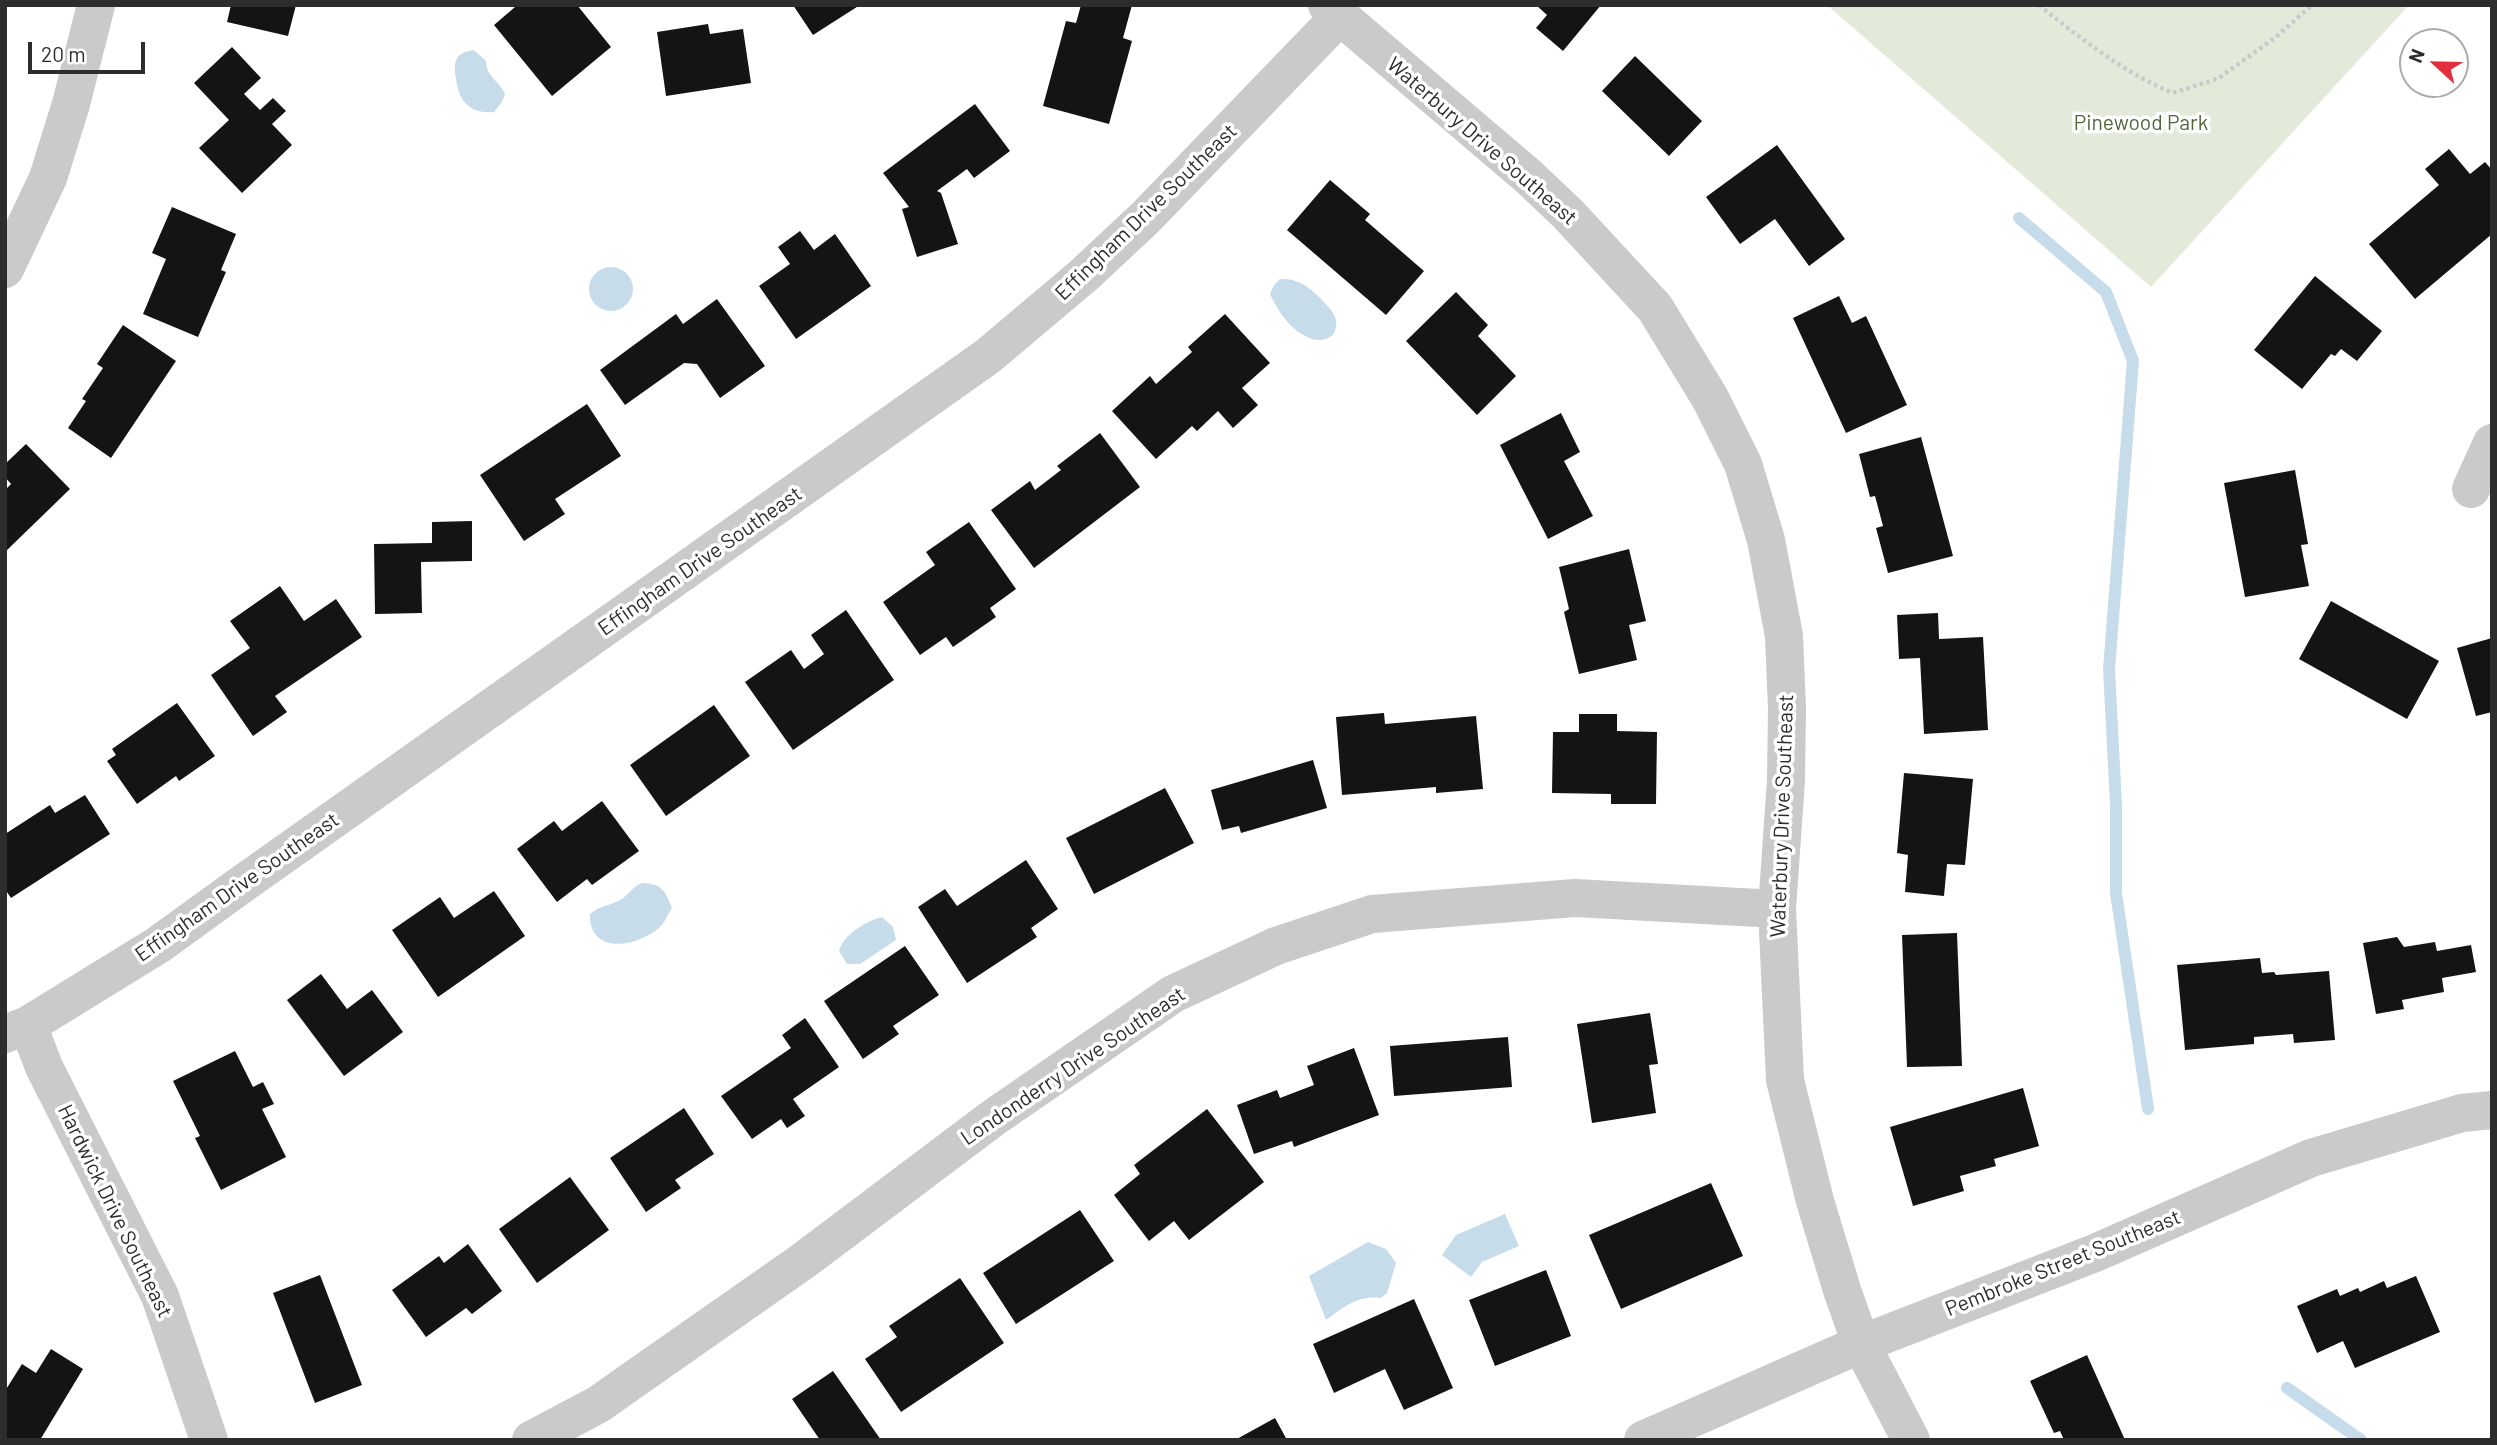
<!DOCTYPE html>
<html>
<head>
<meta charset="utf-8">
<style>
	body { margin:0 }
	#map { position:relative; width:2497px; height:1445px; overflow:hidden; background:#fff; font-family:Barlow,sans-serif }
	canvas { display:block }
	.frame { position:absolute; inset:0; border:7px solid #2d2d2d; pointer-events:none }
	.north { position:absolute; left:2399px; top:28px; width:70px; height:70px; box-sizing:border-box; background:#fff; border:2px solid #ababab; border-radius:50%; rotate:292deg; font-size:19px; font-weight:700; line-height:28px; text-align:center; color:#2d2d2d }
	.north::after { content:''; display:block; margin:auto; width:24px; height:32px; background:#e32f3d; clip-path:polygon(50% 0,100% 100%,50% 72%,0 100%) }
	.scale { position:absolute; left:28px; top:42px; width:117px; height:32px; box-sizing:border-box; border:4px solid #2d2d2d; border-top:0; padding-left:9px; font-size:21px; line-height:24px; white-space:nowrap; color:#2d2d2d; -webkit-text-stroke:5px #fff; paint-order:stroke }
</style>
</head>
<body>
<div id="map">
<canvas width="2497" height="1445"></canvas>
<div class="frame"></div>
<div class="north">N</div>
<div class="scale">20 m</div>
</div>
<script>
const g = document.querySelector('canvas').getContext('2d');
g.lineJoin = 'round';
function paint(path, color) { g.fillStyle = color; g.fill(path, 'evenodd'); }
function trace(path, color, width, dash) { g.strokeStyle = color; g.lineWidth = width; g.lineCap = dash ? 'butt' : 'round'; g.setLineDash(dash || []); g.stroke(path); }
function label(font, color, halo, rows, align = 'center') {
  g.font = font + ' Barlow,sans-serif'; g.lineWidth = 7; g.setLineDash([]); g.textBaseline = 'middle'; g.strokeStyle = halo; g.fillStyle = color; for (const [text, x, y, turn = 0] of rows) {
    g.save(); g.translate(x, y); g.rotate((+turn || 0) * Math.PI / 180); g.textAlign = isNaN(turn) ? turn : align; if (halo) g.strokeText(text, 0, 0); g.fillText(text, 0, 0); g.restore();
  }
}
paint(new Path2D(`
	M 1827,5 L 2409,5 L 2151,287 Z`), '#e3eada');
paint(new Path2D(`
	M 474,50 L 486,61 C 486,77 499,80 505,94 L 502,102 L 494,112 C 470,114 459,102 456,79 C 455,72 453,63 458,57 C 462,52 469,51 474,50 Z
	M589 289a22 22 0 1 1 44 0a22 22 0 1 1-44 0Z
	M 1280,279 C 1296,278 1308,286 1318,296 C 1328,307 1342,317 1334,333 C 1332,337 1325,340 1320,340 C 1297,340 1278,312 1270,294 L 1274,285 Z
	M 642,883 C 662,884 665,890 672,908 C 668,914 665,922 660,927 C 638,947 589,956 590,914 C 601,905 606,907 618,901 C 628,897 631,887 642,883 Z
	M 882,917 L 893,927 L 896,940 L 860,964 L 847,964 L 839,951 C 842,936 867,920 882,917 Z
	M 1505,1214 L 1519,1246 L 1482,1262 L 1471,1277 L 1442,1255 L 1456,1235 Z
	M 1368,1242 L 1386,1249 L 1396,1263 L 1387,1293 L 1381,1298 C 1358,1295 1344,1307 1326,1320 L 1309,1276 Z`), '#c6dcea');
trace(new Path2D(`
	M 2019,218 L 2106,292 L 2133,361 L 2109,669 L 2116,805 L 2116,893 L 2148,1109
	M 2287,1388 L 2361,1440`), '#c6dcea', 12);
paint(new Path2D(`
	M 231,5 L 296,5 L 288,36 L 227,22 Z
	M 513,5 L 577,5 L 611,47 L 552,96 L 494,25 L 515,7 Z
	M 793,5 L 860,5 L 813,35 Z
	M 1081,5 L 1132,5 L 1123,38 L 1132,41 L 1109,124 L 1043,106 L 1066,21 L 1076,23 Z
	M 1536,5 L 1601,5 L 1563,51 L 1536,28 L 1547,15 Z
	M 708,24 L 710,34 L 743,29 L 751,83 L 666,96 L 657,32 Z
	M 232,47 L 261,78 L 244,94 L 260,110 L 273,98 L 286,111 L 272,124 L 292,145 L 242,193 L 199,148 L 229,120 L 194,83 Z
	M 1635,56 L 1702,121 L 1669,156 L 1602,91 Z
	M 975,104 L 1010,151 L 974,178 L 967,169 L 937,191 L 941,193 L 958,244 L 917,257 L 902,209 L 909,207 L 883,173 Z
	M 1777,145 L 1845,239 L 1809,266 L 1775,219 L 1740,244 L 1706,197 Z
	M 2449,149 L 2470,174 L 2485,162 L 2492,170 L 2492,234 L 2415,299 L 2369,244 L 2439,185 L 2425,169 Z
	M 1330,180 L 1370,214 L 1365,220 L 1424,271 L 1386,315 L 1287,230 Z
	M 172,207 L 236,234 L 221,270 L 226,272 L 198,337 L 143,314 L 166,259 L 152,253 Z
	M 800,231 L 814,250 L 835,234 L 871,286 L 796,339 L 759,286 L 790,264 L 778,247 Z
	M 2315,276 L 2382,331 L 2357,361 L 2341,349 L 2335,356 L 2331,354 L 2302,389 L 2254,350 Z
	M 1456,292 L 1488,325 L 1478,336 L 1516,376 L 1477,415 L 1406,341 Z
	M 1839,296 L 1852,323 L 1866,316 L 1907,405 L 1846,433 L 1793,318 Z
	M 717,299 L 765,366 L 720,398 L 697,364 L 684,363 L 625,405 L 600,370 L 676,314 L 683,324 Z
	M 1225,314 L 1270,363 L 1242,388 L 1258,405 L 1233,428 L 1218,411 L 1197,431 L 1192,426 L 1156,459 L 1112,411 L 1150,376 L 1156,384 L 1192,352 L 1188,347 Z
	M 123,325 L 176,361 L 111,458 L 68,428 L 86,401 L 82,399 L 103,368 L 97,364 Z
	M 587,404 L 621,456 L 555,499 L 565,514 L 524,541 L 480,475 Z
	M 1561,413 L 1580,452 L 1564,461 L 1593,516 L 1548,539 L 1500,445 Z
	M 1100,433 L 1140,487 L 1034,568 L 991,510 L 1030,481 L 1035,490 L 1061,470 L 1057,466 Z
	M 1921,437 L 1953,556 L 1888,573 L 1876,528 L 1883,526 L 1875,496 L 1870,497 L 1859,454 Z
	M 26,444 L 70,489 L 5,552 L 5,490 L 11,484 L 5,477 L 5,464 Z
	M 2295,470 L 2308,544 L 2301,545 L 2309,586 L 2245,597 L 2224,483 Z
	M 472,521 L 472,561 L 421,562 L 422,613 L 375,614 L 374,544 L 432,543 L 432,522 Z
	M 969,522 L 1016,589 L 990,608 L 996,617 L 953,647 L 946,637 L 920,655 L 883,602 L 935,565 L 926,552 Z
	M 1629,549 L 1646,621 L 1629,625 L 1637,660 L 1579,674 L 1564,612 L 1569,609 L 1559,567 Z
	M 280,586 L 304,621 L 336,599 L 362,637 L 275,696 L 287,712 L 253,736 L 211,675 L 250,648 L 230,621 Z
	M 2331,601 L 2439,661 L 2407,719 L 2299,659 Z
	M 846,610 L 894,680 L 793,750 L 745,682 L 791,650 L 804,669 L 824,654 L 811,635 Z
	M 1938,613 L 1939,639 L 1983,637 L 1988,730 L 1924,734 L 1920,658 L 1899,659 L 1897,615 Z
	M 2492,638 L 2492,712 L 2476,716 L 2457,648 Z
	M 177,703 L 215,756 L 179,781 L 176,776 L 137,804 L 107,761 L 116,755 L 112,749 Z
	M 714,705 L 750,756 L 666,816 L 630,765 Z
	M 1384,713 L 1385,724 L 1476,716 L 1483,789 L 1436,793 L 1436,787 L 1342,795 L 1336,717 Z
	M 1579,714 L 1617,714 L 1617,731 L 1657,732 L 1656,804 L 1611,804 L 1611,794 L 1552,793 L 1553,732 L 1579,732 Z
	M 1313,760 L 1327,808 L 1241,833 L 1239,826 L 1222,830 L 1211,790 Z
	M 1904,773 L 1973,779 L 1965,865 L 1947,864 L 1944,896 L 1905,892 L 1908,855 L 1897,853 Z
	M 1165,788 L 1194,843 L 1094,894 L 1066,838 Z
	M 85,795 L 110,834 L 11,898 L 5,889 L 5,834 L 50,805 L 55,813 Z
	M 602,801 L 639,851 L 592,885 L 587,879 L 557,902 L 517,849 L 554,821 L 562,831 Z
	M 1026,860 L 1058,909 L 1031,928 L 1037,937 L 967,983 L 918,907 L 945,889 L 957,906 Z
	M 494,891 L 525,936 L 438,997 L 392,930 L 440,897 L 454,918 Z
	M 1957,933 L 1962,1066 L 1907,1067 L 1902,935 Z
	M 2397,937 L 2404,947 L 2435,942 L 2437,951 L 2471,945 L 2476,972 L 2442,978 L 2444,992 L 2402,1000 L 2404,1009 L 2376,1014 L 2363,943 Z
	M 905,946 L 939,995 L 893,1026 L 899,1034 L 863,1059 L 824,1001 Z
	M 2260,958 L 2262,973 L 2274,972 L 2276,975 L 2329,971 L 2335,1040 L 2294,1043 L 2293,1034 L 2254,1037 L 2254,1044 L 2185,1050 L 2177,965 Z
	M 321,974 L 347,1009 L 372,990 L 403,1032 L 344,1076 L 287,1000 Z
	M 1650,1013 L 1658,1064 L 1649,1065 L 1656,1113 L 1592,1123 L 1577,1024 Z
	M 805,1018 L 839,1067 L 793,1099 L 805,1116 L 787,1128 L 781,1119 L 752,1139 L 721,1096 L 791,1048 L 782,1035 Z
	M 1508,1037 L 1512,1087 L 1394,1096 L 1390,1046 Z
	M 1354,1048 L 1379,1115 L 1294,1147 L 1292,1141 L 1254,1154 L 1237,1105 L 1277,1090 L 1280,1098 L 1314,1085 L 1307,1066 Z
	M 235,1051 L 253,1087 L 263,1082 L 274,1104 L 262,1109 L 286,1157 L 221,1190 L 195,1138 L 200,1136 L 173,1081 Z
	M 2023,1088 L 2039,1146 L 1994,1159 L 1996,1166 L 1960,1176 L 1964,1191 L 1913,1206 L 1890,1127 Z
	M 684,1108 L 714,1154 L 675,1180 L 681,1188 L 646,1212 L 610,1158 Z
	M 1207,1109 L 1264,1182 L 1189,1240 L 1174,1221 L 1149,1241 L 1114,1195 L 1140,1174 L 1134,1165 Z
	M 570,1177 L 609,1230 L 537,1283 L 499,1229 Z
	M 1711,1183 L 1743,1256 L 1621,1309 L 1589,1235 Z
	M 1080,1210 L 1114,1261 L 1016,1324 L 983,1273 Z
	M 468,1244 L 502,1291 L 472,1314 L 466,1308 L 426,1337 L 392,1290 L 439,1256 L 444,1263 Z
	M 1546,1270 L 1571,1336 L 1495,1366 L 1469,1300 Z
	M 320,1275 L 362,1385 L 315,1403 L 273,1293 Z
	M 2416,1276 L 2440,1332 L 2355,1368 L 2343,1341 L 2317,1353 L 2297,1306 L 2337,1289 L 2340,1296 L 2358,1288 L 2360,1292 L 2384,1281 L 2387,1288 Z
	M 960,1278 L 1004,1343 L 901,1412 L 865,1359 L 897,1337 L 889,1326 Z
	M 1414,1299 L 1453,1388 L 1404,1410 L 1385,1369 L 1334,1393 L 1313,1344 Z
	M 51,1349 L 83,1369 L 40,1440 L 5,1440 L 5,1391 L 22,1364 L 36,1373 Z
	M 2087,1355 L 2125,1440 L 2064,1440 L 2060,1431 L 2054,1433 L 2030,1381 Z
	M 833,1371 L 881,1440 L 820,1440 L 792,1399 Z
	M 1275,1418 L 1287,1440 L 1235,1440 Z`), '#141414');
trace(new Path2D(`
	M 2039,5 C 2080,38 2124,73 2173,93 L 2219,78 L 2276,37 L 2312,5`), '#cacaca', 4.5, [3.5, 3.5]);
trace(new Path2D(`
	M 1327,5 L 1529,177 L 1568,214 L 1655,308 L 1710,398 L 1743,464 L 1766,540 L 1784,636 L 1787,708 L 1786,780 L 1777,909 L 1785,1080 L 1815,1201 L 1842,1290 L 1861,1344 L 1911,1440
	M 5,269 L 48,178 L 71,104 L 96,5
	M 2471,489 L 2492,443
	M 28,1025 L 44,1067 L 160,1296 L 209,1440
	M 5,1034 L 28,1025 L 158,945 L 238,887 L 988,356 L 1084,275 L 1146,217 L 1339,17
	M 531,1440 L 599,1404 L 630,1382 L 803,1261 L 993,1118 L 1173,994 L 1276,946 L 1372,914 L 1575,898 L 1777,909
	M 1643,1440 L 1861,1344 L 2095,1253 L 2311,1158 L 2462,1113 L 2492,1110`), '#cacaca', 38);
label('21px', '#50673b', '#fff', [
	["Pinewood Park",2141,123]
]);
label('21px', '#2d2d2d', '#fff', [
	["Waterbury Drive Southeast",1482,141,41],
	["Effingham Drive Southeast",1146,212,-44],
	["Effingham Drive Southeast",700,561,-35],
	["Waterbury Drive Southeast",1782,816,-88],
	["Effingham Drive Southeast",237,887,-35],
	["Londonderry Drive Southeast",1073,1066,-34],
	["Hardwick Drive Southeast",115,1211,64],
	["Pembroke Street Southeast",2063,1263,-22]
]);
</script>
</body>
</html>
